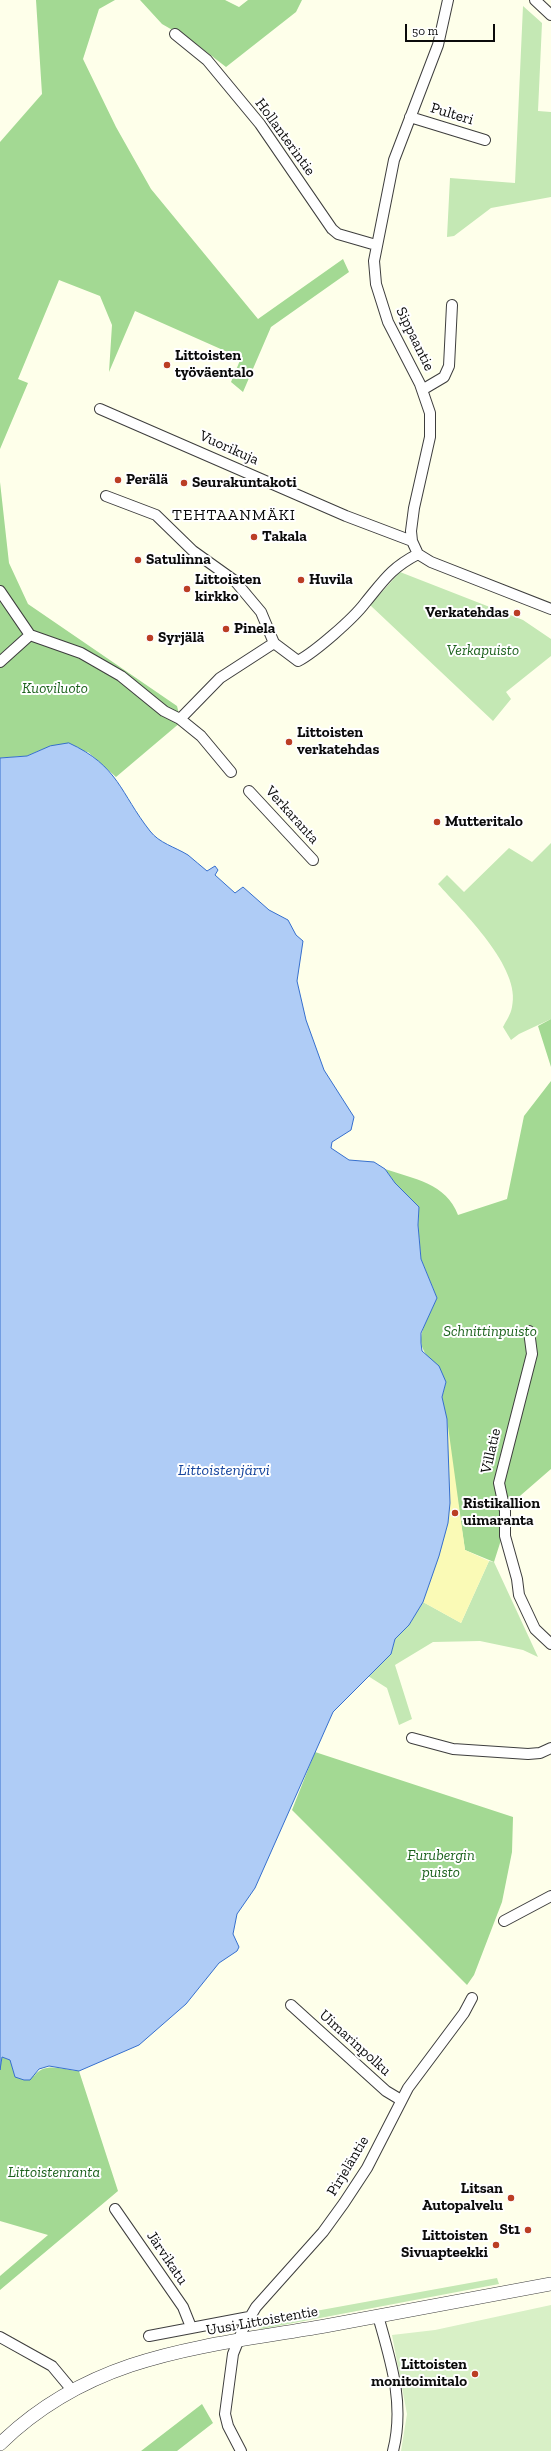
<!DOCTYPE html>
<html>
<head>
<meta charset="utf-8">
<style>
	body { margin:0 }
	#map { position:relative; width:551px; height:2451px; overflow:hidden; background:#feffea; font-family:"Zilla Slab",serif }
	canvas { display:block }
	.scale { position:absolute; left:405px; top:24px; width:90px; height:18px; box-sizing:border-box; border:2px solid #0b0b0b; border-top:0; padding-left:5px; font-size:12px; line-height:14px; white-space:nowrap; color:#0b0b0b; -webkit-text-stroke:3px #fff; paint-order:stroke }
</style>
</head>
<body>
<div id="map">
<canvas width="551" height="2451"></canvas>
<div class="scale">50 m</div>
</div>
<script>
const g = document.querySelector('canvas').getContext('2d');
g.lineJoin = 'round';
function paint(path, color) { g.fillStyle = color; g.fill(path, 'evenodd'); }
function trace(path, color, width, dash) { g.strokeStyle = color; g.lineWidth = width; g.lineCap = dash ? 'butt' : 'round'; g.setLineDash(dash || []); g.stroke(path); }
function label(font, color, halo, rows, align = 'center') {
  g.font = font + ' "Zilla Slab",serif'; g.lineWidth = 4; g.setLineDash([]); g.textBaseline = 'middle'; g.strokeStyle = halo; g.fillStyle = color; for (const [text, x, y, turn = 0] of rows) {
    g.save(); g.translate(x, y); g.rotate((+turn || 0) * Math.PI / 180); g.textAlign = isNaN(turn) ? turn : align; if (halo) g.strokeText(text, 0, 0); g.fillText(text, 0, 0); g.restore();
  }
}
paint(new Path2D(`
	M 523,6 L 542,23 L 538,111 L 551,112 L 551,197 L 491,208 L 454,236 L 447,237 L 450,178 L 515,183 Z
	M 400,572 L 523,620 L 551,639 L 551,656 L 506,692 L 511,699 L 493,721 L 370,605 Z
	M 551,843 L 551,1019 L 519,1034 L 511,1040 L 503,1027 C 506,1021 511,1014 512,1007 C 522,968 462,911 438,884 L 447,875 L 464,892 L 509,848 L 532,862 Z
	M 489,1561 L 494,1562 L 538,1657 L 523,1650 L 480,1641 L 433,1642 L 395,1665 L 412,1719 L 399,1725 L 387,1688 L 368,1676 L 391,1654 L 395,1639 L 409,1625 L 423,1602 L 461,1623 Z
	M 497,2278 L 499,2284 L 262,2329 L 256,2327 L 255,2322 Z`), '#c4e8b4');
paint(new Path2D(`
	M 36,0 L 115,0 L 99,9 L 83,59 L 116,127 L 151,189 L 258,319 L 343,259 L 349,272 L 271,327 L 243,392 L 231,382 L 241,358 L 135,311 L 109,372 L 112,325 L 100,296 L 59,280 L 18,379 L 28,383 L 0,449 L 0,142 L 42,94 Z
	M 140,0 L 225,0 L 239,7 L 248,0 L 302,0 L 296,12 L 226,67 L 195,43 L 162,24 Z
	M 0,482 L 9,563 L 28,604 L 177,706 L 181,722 L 116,777 L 88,752 L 43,749 L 27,756 L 0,758 Z
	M 551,1019 L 551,1067 L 538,1026 Z
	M 551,1081 L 551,1469 L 513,1502 L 494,1562 L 465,1550 L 442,1397 L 446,1382 C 414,1340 415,1345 437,1298 L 421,1259 L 418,1225 L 419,1207 L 395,1183 L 385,1169 C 414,1179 446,1183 458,1215 L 507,1199 L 524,1116 Z
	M 315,1752 L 513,1817 L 512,1852 L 502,1902 L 474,1975 L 467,1985 L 292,1810 Z
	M 2,2057 L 11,2060 L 15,2077 L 34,2076 C 45,2061 63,2070 79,2071 L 118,2191 L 0,2290 L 0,2276 L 48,2235 L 0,2221 L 0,2070 Z
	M 202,2404 L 213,2423 L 177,2451 L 141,2451 Z`), '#a3d993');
paint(new Path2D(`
	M 447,1419 L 465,1550 L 489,1561 L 461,1623 L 423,1602 L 448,1523 L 450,1502 Z`), '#fafab6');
paint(new Path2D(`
	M 551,2305 L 551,2451 L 401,2451 L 407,2414 L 392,2335 L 435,2330 Z`), '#d8f0c6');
const water = new Path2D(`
	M 69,743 C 119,766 120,793 150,831 C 159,843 175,847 188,855 C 194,860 201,866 207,871 L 215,866 L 218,870 L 215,875 L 235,893 L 243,887 L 269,910 L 288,920 L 296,935 L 303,941 L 297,981 L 306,1020 L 324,1070 L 354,1117 L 351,1130 L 332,1142 L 331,1148 L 349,1160 L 374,1162 L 385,1169 L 395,1183 L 419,1207 L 418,1225 L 421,1259 L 437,1298 L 421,1333 L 421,1343 L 422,1351 L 439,1366 L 446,1382 L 442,1397 L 447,1419 L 450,1503 L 448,1523 L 439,1556 L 423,1602 L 409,1625 L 395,1639 L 391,1654 L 333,1712 L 255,1888 L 237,1914 L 233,1934 L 239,1947 L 237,1951 L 219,1963 L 186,2004 L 139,2045 L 79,2071 L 49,2066 L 39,2069 L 30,2080 L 24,2080 L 15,2077 L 10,2060 L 2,2057 L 0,2070 L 0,758 L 27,756 L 50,746 Z`);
paint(water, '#afccf6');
trace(water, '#366fcd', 1);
const minor = new Path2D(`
	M 448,0 L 438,45 L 394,160 L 374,261 L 376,284 L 388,322 L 420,384 L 430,413 L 430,437 L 414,508 L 411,531 L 412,541 L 418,554 L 431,562 L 551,609
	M 535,0 L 551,15
	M 175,34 L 207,60 L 260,124 L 332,229 L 338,234 L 376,245
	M 410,117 L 485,140
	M 422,390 L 444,377 L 449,366 L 452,305
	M 100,409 L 346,516 L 412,541
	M 106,496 L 156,515 L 193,551 L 235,581 L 261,612 L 274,643
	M 0,591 L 30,635
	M 30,635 L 81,653 L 121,676 L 164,711 L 180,719 L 201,736 L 231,772
	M 274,643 L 298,661 C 315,652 353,619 365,603 C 384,580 391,568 418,554
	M 0,662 L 30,635
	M 180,719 L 220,678 L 274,643
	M 249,791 L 313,860
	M 529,1331 L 532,1354 L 499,1483 L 505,1511 L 505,1536 L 517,1579 L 519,1595 L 535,1629 L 551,1644
	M 412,1738 L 453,1749 L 528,1754 L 540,1753 L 551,1748
	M 504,1921 L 551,1896
	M 291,2005 L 386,2091 L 401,2100
	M 115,2209 L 183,2307 L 191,2327
	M 378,2316 C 391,2362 405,2404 393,2451
	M 149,2336 L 249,2317
	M 0,2337 L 52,2366 L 72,2390
	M 241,2451 L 228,2426 L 225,2414 L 233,2354 L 243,2329 L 256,2307 L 323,2232 L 344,2203 L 367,2168 L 408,2088 L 464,2013 L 472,1998`);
const tertiary = new Path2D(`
	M 0,2444 C 93,2353 204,2347 325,2326 C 401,2312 476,2298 551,2284`);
trace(minor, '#3e3e3e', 12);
trace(tertiary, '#3e3e3e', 14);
trace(minor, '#fff', 10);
trace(tertiary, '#fff', 13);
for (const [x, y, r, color] of [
	[167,365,4,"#bb3e24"],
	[118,480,4,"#bb3e24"],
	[184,483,4,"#bb3e24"],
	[254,537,4,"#bb3e24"],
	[138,560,4,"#bb3e24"],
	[301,580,4,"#bb3e24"],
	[187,589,4,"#bb3e24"],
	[517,613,4,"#bb3e24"],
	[226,629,4,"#bb3e24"],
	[150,638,4,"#bb3e24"],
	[289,742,4,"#bb3e24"],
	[437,822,4,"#bb3e24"],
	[455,1513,4,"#bb3e24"],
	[511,2198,4,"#bb3e24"],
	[528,2230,4,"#bb3e24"],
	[496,2245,4,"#bb3e24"],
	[475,2374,4,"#bb3e24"]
]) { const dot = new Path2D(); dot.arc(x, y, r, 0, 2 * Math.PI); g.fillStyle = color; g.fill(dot); trace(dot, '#fff', 1.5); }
label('15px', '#0b0b0b', '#fff', [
	["Pulteri",452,114,17],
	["Hollanterintie",285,137,54],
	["Sippaantie",415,339,64],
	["Vuorikuja",229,448,24],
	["Verkaranta",292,815,48],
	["Villatie",491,1451,-77],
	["Uimarinpolku",355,2043,42],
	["Pirjeläntie",348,2166,-59],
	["Järvikatu",167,2258,56],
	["Uusi Littoistentie",262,2321,-10]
]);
label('bold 15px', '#0b0b0b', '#fff', [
	["Littoisten",175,356],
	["työväentalo",175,373],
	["Perälä",126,480],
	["Seurakuntakoti",192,483],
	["Takala",262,537],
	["Satulinna",146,560],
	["Littoisten",195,580],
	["kirkko",195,597],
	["Huvila",309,580],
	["Verkatehdas",509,613,"right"],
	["Pinela",234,629],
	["Syrjälä",158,638],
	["Littoisten",297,733],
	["verkatehdas",297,750],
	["Mutteritalo",445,822],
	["Ristikallion",463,1504],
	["uimaranta",463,1521],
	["Litsan",503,2189,"right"],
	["Autopalvelu",503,2206,"right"],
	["St1",520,2230,"right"],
	["Littoisten",488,2236,"right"],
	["Sivuapteekki",488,2253,"right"],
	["Littoisten",467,2365,"right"],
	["monitoimitalo",467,2382,"right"]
], 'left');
label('italic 15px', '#1c621d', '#fff', [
	["Verkapuisto",483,651],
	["Kuoviluoto",55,689],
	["Schnittinpuisto",490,1332],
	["Furubergin",441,1856],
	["puisto",441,1873],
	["Littoistenranta",54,2173]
]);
g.letterSpacing = '1px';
label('16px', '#0b0b0b', '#fff', [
	["TEHTAANMÄKI",234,515]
]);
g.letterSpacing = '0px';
label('italic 16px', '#15449c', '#fff', [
	["Littoistenjärvi",224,1470]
]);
</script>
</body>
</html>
